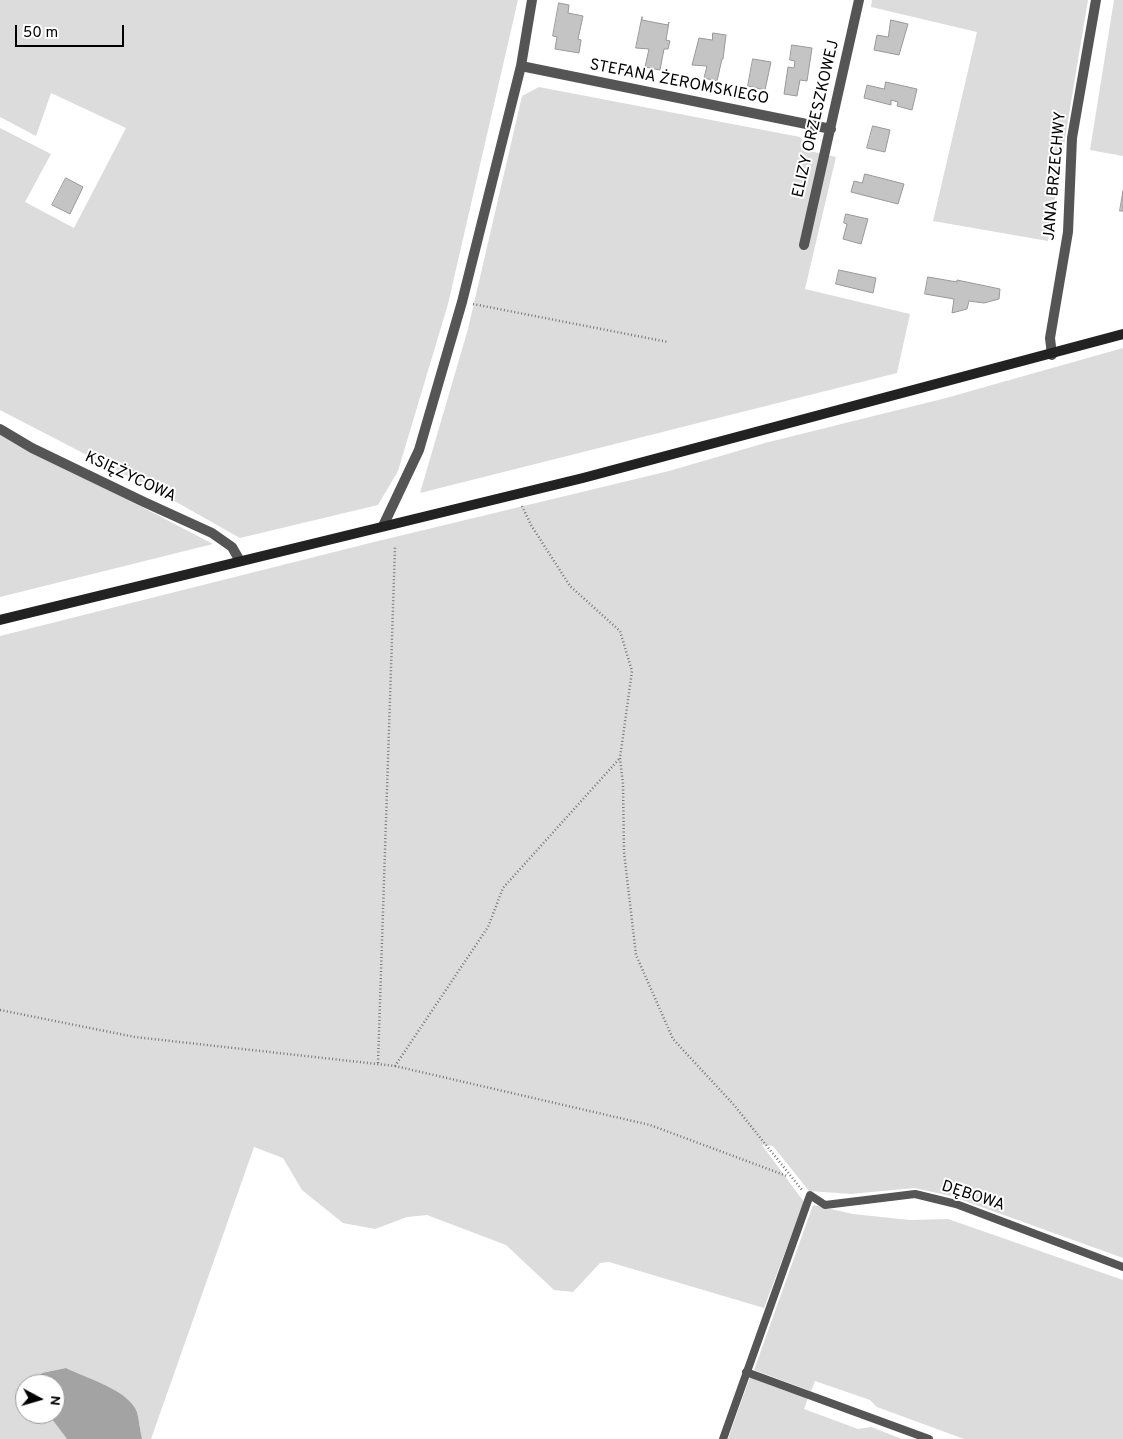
<!DOCTYPE html>
<html>
<head>
<meta charset="utf-8">
<style>
	body { margin:0 }
	#map { position:relative; width:1123px; height:1439px; overflow:hidden; background:#fff; font-family:Overpass,sans-serif }
	canvas { display:block }
	.north { position:absolute; left:15px; top:1374px; width:50px; height:50px; box-sizing:border-box; background:#fff; border:1px solid #999; border-radius:50%; rotate:96deg; font-size:14px; font-weight:700; line-height:20px; text-align:center; color:#000 }
	.north::after { content:''; display:block; margin:auto; width:18px; height:22px; background:#000; clip-path:polygon(50% 0,100% 100%,50% 72%,0 100%) }
	.scale { position:absolute; left:15px; top:25px; width:109px; height:22px; box-sizing:border-box; border:2px solid #000; border-top:0; padding-left:6px; font-size:15px; line-height:18px; white-space:nowrap; color:#000; -webkit-text-stroke:4px #fff; paint-order:stroke }
</style>
</head>
<body>
<div id="map">
<canvas width="1123" height="1439"></canvas>
<div class="north">N</div>
<div class="scale">50 m</div>
</div>
<script>
const g = document.querySelector('canvas').getContext('2d');
g.lineJoin = 'round';
function paint(path, color) { g.fillStyle = color; g.fill(path, 'evenodd'); }
function trace(path, color, width, dash) { g.strokeStyle = color; g.lineWidth = width; g.lineCap = dash ? 'butt' : 'round'; g.setLineDash(dash || []); g.stroke(path); }
function label(font, color, halo, rows, align = 'center') {
  g.font = font + ' Overpass,sans-serif'; g.lineWidth = 4; g.setLineDash([]); g.textBaseline = 'middle'; g.strokeStyle = halo; g.fillStyle = color; for (const [text, x, y, turn = 0] of rows) {
    g.save(); g.translate(x, y); g.rotate((+turn || 0) * Math.PI / 180); g.textAlign = isNaN(turn) ? turn : align; if (halo) g.strokeText(text, 0, 0); g.fillText(text, 0, 0); g.restore();
  }
}
paint(new Path2D(`
	M 0,0 L 518,0 L 448,304 L 398,471 L 378,505 L 240,538 L 162,494 L 0,410 L 0,128 L 51,154 L 25,202 L 74,228 L 126,128 L 51,93 L 36,136 L 0,117 Z
	M 872,0 L 1088,0 L 1048,241 L 933,221 L 977,32 L 871,7 Z
	M 1114,0 L 1123,0 L 1123,156 L 1090,150 Z
	M 539,87 L 800,137 L 810,151 L 836,157 L 805,289 L 910,314 L 897,373 L 420,493 L 468,329 L 522,96 Z
	M 1123,348 L 1123,1258 L 951,1196 L 914,1188 L 851,1194 L 809,1191 L 773,1146 L 762,1145 L 804,1202 L 764,1308 L 609,1262 L 600,1263 L 573,1292 L 554,1290 L 506,1245 L 427,1215 L 407,1217 L 375,1229 L 343,1223 L 302,1190 L 283,1158 L 254,1147 L 151,1439 L 142,1439 C 140,1430 139,1420 137,1412 C 129,1390 86,1378 66,1368 L 42,1373 L 38,1384 L 25,1384 L 25,1414 L 48,1414 L 67,1439 L 0,1439 L 0,636 L 374,542 L 669,471 L 765,443 L 946,398 Z
	M 0,433 L 213,544 L 0,597 Z
	M 813,1205 L 853,1214 L 910,1220 L 948,1219 L 1123,1280 L 1123,1439 L 964,1439 L 877,1407 L 870,1400 L 815,1381 L 811,1391 L 754,1370 Z
	M 750,1377 L 808,1398 L 804,1409 L 858,1429 L 871,1427 L 902,1439 L 728,1439 Z`), '#dcdcdc');
paint(new Path2D(`
	M 66,1368 C 86,1378 129,1390 137,1412 C 139,1420 140,1430 142,1439 L 67,1439 L 48,1414 L 55,1414 L 55,1384 L 38,1384 L 42,1373 Z`), '#a3a3a3');
const building = new Path2D(`
	M 559,3 L 569,5 L 568,13 L 583,16 L 578,39 L 581,40 L 579,53 L 555,49 L 557,37 L 553,36 Z
	M 642,17 L 642,20 L 668,25 L 669,22 L 666,40 L 670,41 L 668,49 L 664,49 L 660,70 L 645,67 L 649,49 L 636,48 Z
	M 891,20 L 908,24 L 899,55 L 874,50 L 877,35 L 888,37 Z
	M 713,33 L 726,35 L 723,59 L 722,59 L 717,81 L 704,78 L 707,66 L 692,65 L 699,38 L 712,40 Z
	M 792,45 L 812,48 L 807,81 L 800,80 L 797,96 L 784,94 L 788,67 L 794,68 L 795,61 L 790,60 Z
	M 753,59 L 771,62 L 765,90 L 748,86 Z
	M 886,82 L 917,89 L 912,110 L 897,106 L 898,102 L 891,100 L 891,105 L 864,98 L 867,85 L 884,89 Z
	M 873,126 L 890,130 L 885,152 L 867,148 Z
	M 865,174 L 904,184 L 898,204 L 851,192 L 854,181 L 862,183 Z
	M 66,178 L 83,187 L 70,214 L 52,205 Z
	M 1123,191 L 1123,211 L 1120,211 Z
	M 846,214 L 868,219 L 861,244 L 843,239 L 847,224 L 844,223 Z
	M 839,270 L 876,278 L 873,293 L 836,284 Z
	M 928,277 L 957,282 L 957,280 L 1000,289 L 999,299 L 984,303 L 969,301 L 967,309 L 952,313 L 954,299 L 925,294 Z`);
paint(building, '#c4c4c4');
trace(building, '#999', 1);
trace(new Path2D(`
	M 473,304 L 668,342
	M 522,506 L 531,525 L 570,586 L 620,631 L 632,671 L 620,758 L 623,784 L 624,852 L 636,955 L 673,1039 L 734,1105 L 802,1190
	M 0,1010 L 135,1037 L 395,1066 L 488,927 L 503,888 L 620,758
	M 378,1063 L 395,547
	M 395,1066 L 650,1125 L 787,1176`), '#777', 2.5, [1, 2.5]);
trace(new Path2D(`
	M 746,1372 L 929,1439
	M 723,1439 L 810,1195 L 825,1205 L 915,1194 L 956,1204 L 1123,1267`), '#555', 8);
trace(new Path2D(`
	M 521,66 L 831,129
	M 804,245 L 859,0
	M 1052,355 L 1050,338 L 1068,232 L 1072,138 L 1096,0
	M 0,429 L 32,448 L 144,502 L 212,533 L 232,547 L 240,561
	M 383,526 L 419,450 L 462,302 L 521,66 L 532,0`), '#555', 10);
trace(new Path2D(`
	M 0,620 L 583,478 L 1123,334`), '#222', 10);
label('16px', '#000', '#fff', [
	["STEFANA ŻEROMSKIEGO",679,83,11],
	["ELIZY ORZESZKOWEJ",817,119,-77],
	["JANA BRZECHWY",1056,176,-85],
	["KSIĘŻYCOWA",130,478,25],
	["DĘBOWA",973,1197,18]
]);
</script>
</body>
</html>
